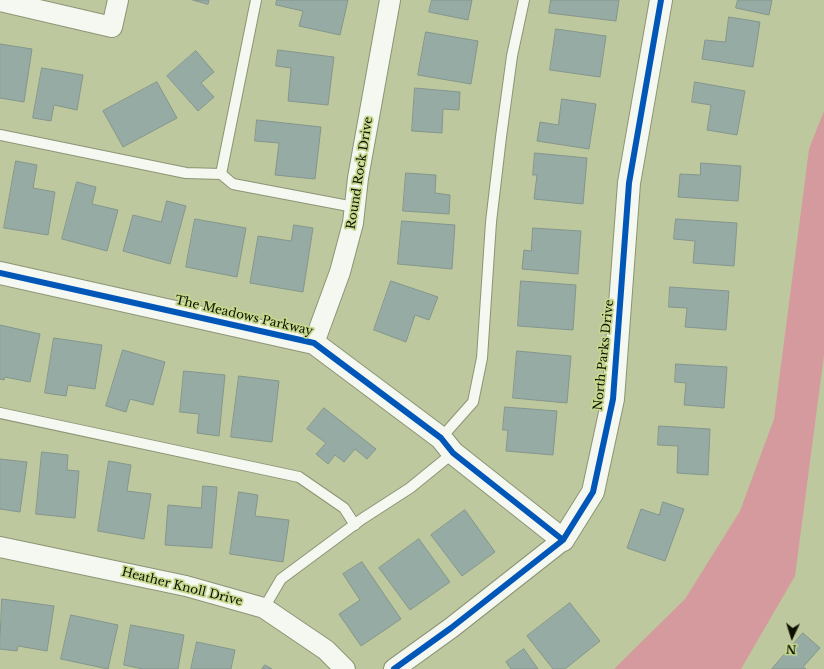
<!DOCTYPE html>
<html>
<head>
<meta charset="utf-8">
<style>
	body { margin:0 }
	#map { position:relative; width:824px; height:669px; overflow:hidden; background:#bec89f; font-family:"Libre Baskerville",serif }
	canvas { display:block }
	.north { position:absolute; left:772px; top:617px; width:40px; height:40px; -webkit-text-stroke:3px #c6d98e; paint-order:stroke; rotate:184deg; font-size:11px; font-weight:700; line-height:16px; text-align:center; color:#0d1200 }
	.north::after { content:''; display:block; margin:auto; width:14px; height:18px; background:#0d1200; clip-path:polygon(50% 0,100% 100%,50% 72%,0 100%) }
</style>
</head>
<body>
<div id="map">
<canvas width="824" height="669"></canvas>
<div class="north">N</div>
</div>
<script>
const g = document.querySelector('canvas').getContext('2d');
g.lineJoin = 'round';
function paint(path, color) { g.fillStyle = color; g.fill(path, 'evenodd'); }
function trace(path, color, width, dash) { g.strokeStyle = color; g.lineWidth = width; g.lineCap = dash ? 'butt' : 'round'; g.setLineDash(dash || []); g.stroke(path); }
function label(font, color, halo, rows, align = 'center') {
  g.font = font + ' "Libre Baskerville",serif'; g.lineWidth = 3.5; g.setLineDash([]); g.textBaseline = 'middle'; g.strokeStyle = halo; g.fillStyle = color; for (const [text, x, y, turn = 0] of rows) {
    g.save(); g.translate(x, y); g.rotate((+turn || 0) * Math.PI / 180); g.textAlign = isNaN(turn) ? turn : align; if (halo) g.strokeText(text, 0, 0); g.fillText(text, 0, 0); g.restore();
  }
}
paint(new Path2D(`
	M 824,111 L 824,355 L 795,576 L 741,669 L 614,669 L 685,599 L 740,511 L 774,419 L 809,149 Z`), '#d49a9d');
const building = new Path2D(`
	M 193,0 L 209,0 L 208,4 Z
	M 277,0 L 348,0 L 340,35 L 299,26 L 303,11 L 276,5 Z
	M 432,0 L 472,0 L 468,20 L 429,12 Z
	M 551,0 L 619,0 L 616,21 L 549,13 Z
	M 738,0 L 772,0 L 769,15 L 736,8 Z
	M 729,17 L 760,22 L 753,67 L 702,59 L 705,40 L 725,42 Z
	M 556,29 L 606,36 L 600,77 L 550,70 Z
	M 426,32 L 478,41 L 471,84 L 418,75 Z
	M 0,44 L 32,49 L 24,102 L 0,98 Z
	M 278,50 L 334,57 L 328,105 L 288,101 L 291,68 L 276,66 Z
	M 196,51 L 214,72 L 201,83 L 214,97 L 198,111 L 167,76 Z
	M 42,68 L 83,75 L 77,110 L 54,105 L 51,121 L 33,118 Z
	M 157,82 L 177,118 L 123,147 L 103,111 Z
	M 695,82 L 745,91 L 737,135 L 707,130 L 711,105 L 692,102 Z
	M 415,88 L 460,92 L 459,110 L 443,109 L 442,133 L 412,131 Z
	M 562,99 L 596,104 L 589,149 L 537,141 L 540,122 L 558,125 Z
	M 257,120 L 321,127 L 315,179 L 275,175 L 279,143 L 255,141 Z
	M 535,153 L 587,158 L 583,204 L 534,199 L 537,175 L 533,175 Z
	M 16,161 L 37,165 L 33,188 L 55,192 L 48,235 L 4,228 Z
	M 701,163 L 741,166 L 738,201 L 678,197 L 680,174 L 700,175 Z
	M 406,173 L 436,175 L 435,193 L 450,195 L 449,214 L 403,211 Z
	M 77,182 L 96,187 L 92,204 L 118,210 L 107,251 L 62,239 Z
	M 167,201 L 186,206 L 170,264 L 123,251 L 133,215 L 161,222 Z
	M 195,219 L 246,228 L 237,277 L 186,267 Z
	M 676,219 L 737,223 L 734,266 L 693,263 L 695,241 L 674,239 Z
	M 402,221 L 455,225 L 452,269 L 398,264 Z
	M 294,225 L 313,228 L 303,292 L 250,283 L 258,236 L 291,241 Z
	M 533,228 L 581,231 L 578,274 L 522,269 L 524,250 L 531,251 Z
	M 391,281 L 438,297 L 429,320 L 415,315 L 406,342 L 374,330 Z
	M 521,281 L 576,285 L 573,330 L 518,326 Z
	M 670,287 L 729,291 L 726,330 L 685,327 L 687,308 L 669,307 Z
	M 0,325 L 40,334 L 30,382 L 5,377 L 4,380 L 0,379 Z
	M 54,338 L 102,345 L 95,389 L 68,385 L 66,396 L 45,393 Z
	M 123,350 L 165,362 L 153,405 L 130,399 L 126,412 L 106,406 Z
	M 517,351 L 571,356 L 567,403 L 513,398 Z
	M 676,364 L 727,367 L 724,408 L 684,405 L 686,383 L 675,382 Z
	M 184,371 L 225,375 L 219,436 L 197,433 L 199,414 L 180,412 Z
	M 239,376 L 279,381 L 272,442 L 231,437 Z
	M 505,407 L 557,411 L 553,455 L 506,451 L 508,430 L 503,430 Z
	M 324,408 L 376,449 L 367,459 L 355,449 L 344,462 L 335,455 L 328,464 L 316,454 L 326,443 L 307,429 Z
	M 659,426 L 710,429 L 708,475 L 677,473 L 678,446 L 658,445 Z
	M 42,452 L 68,455 L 67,470 L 79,471 L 75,518 L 36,514 Z
	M 0,459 L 27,462 L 20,512 L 0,509 Z
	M 109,461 L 131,465 L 127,491 L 151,494 L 144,539 L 98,531 Z
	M 203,486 L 217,487 L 212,548 L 165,545 L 168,505 L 201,508 Z
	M 239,492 L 258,495 L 255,516 L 289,520 L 283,562 L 230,554 Z
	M 663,502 L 684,509 L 665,561 L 627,548 L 641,509 L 659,515 Z
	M 465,510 L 495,552 L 462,576 L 431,535 Z
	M 419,539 L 450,582 L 410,610 L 379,568 Z
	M 362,562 L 401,619 L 361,646 L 339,614 L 360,600 L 343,574 Z
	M 2,599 L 54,606 L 47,651 L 18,646 L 17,651 L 0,649 Z
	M 570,603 L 600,641 L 565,669 L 553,669 L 527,636 Z
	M 71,615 L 118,625 L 108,669 L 61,659 Z
	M 131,625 L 184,635 L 178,669 L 143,669 L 124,665 Z
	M 803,633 L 820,648 L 803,667 L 806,669 L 772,669 Z
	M 197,642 L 235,650 L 231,669 L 191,669 Z
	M 524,649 L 538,669 L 511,669 L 506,662 Z
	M 265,665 L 272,669 L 262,669 Z`);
paint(building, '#95aba4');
trace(building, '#84968c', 1);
const lane = new Path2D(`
	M 0,135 L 186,173 L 221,174 L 256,0
	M 221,174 L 233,184 L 354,207
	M 0,413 L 299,477 L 344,508 L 355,525
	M 441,438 L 473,402 L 482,358 L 491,222 L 501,137 L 512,56 L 524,0
	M 264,608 L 281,579 L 362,519 L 410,488 L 453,453`);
const street = new Path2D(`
	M 0,1 L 112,27 L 118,0
	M 314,343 L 340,272 L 353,223 L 358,178 L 390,0
	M 0,547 L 186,586 L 264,608 L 326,650 L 345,669
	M 394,669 L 451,628 L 563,540`);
const secondary = new Path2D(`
	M 0,273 L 314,343 L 441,438 L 453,453 L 563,540 L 593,492 L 613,399 L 629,183 L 661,0`);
trace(lane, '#8c9474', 12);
trace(street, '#8c9474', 22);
trace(secondary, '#8c9474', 24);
trace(lane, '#f5f7f1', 10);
trace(street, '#f5f7f1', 20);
trace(secondary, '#f5f7f1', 22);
trace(new Path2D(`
	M 0,273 L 314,343 L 441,438 L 453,453 L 563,540
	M 394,669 L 451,628 L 563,540 L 593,492 L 613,399 L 629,183 L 661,0`), '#0057b8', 6);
label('12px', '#0d1200', '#c6d98e', [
	["Round Rock Drive",360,173,-81],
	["The Meadows Parkway",244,316,13],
	["North Parks Drive",604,355,-84],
	["Heather Knoll Drive",182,587,14]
]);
</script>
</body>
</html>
